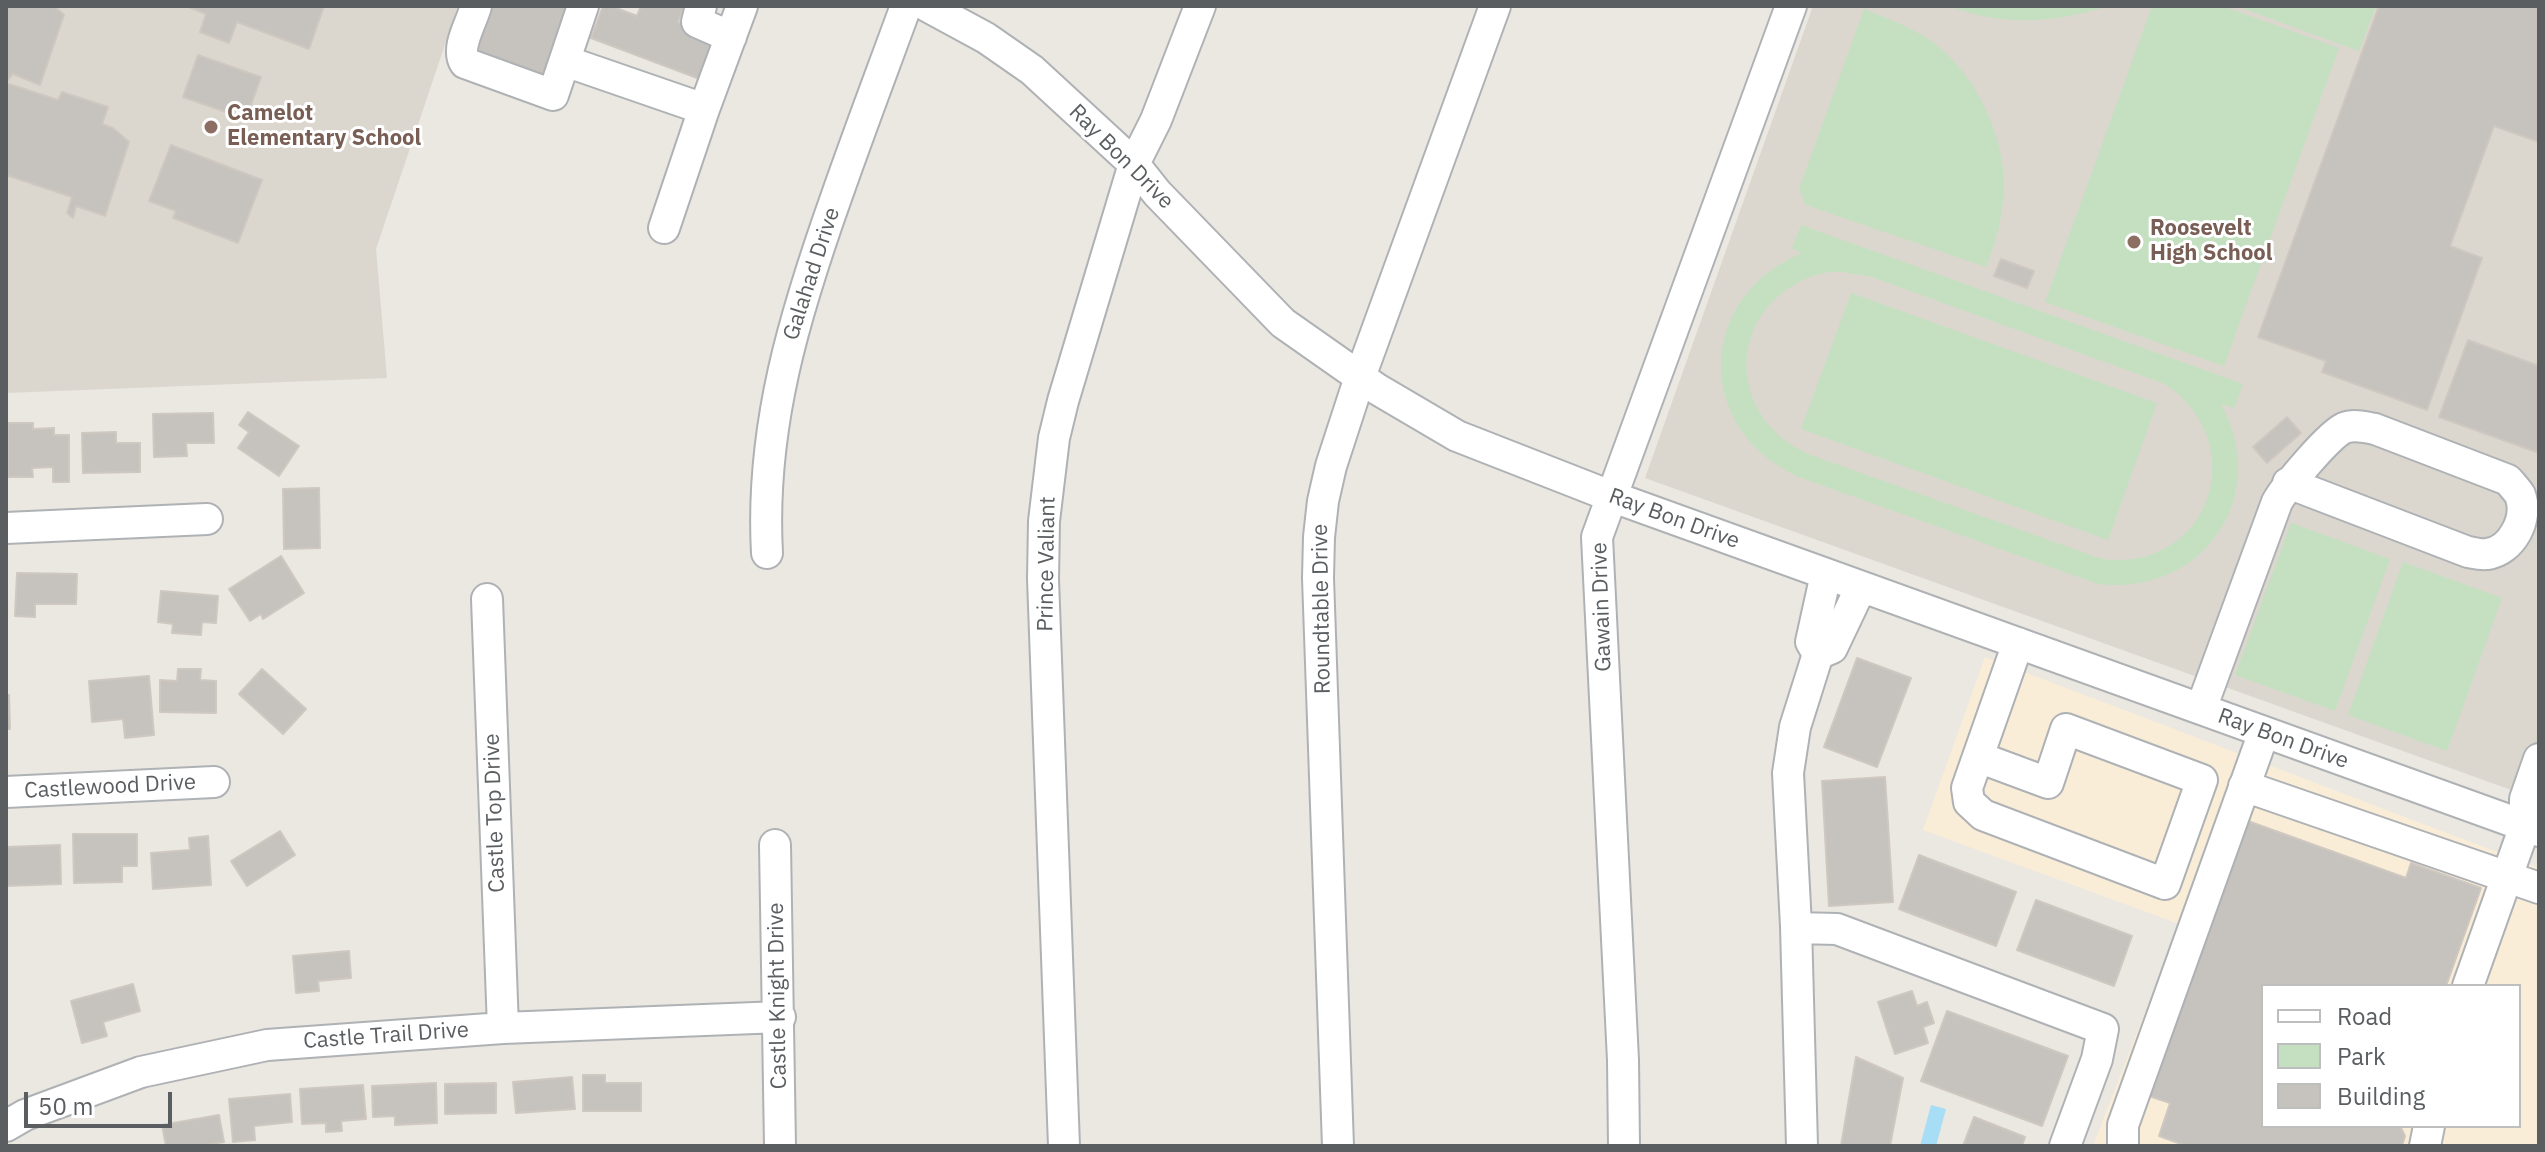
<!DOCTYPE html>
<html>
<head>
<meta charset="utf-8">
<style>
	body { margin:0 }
	#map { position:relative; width:2545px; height:1152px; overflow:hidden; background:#ebe7e1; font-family:"IBM Plex Sans",sans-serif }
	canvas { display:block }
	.frame { position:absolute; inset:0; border:8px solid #5a5e60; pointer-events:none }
	.legend { position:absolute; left:2261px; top:984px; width:260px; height:144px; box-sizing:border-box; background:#fff; border:2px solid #bdbfbf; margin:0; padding:10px 14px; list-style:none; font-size:24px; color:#5a5e60 }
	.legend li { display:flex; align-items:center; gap:16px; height:40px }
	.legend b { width:40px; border:2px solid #bdbfbf }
	.scale { position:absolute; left:24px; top:1092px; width:148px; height:36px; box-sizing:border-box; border:4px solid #5a5e60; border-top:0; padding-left:10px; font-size:24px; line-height:28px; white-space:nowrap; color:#5a5e60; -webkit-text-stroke:6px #fff; paint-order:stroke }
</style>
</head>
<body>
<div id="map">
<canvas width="2545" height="1152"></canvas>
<div class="frame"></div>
<ul class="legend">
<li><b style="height:10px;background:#fff"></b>Road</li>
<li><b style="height:22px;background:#c4e0c0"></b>Park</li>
<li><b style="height:22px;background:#c6c2be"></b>Building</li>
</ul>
<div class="scale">50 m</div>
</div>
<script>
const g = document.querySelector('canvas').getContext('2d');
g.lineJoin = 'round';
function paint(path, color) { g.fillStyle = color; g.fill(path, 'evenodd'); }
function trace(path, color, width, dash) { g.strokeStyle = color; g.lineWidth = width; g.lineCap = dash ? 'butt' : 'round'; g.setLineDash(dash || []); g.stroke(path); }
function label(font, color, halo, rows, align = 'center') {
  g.font = font + ' "IBM Plex Sans",sans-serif'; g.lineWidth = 6; g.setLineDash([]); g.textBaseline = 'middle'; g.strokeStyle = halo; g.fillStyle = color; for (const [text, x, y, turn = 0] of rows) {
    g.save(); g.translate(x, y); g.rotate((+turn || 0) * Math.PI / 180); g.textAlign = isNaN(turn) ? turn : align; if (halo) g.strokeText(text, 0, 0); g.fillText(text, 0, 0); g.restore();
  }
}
paint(new Path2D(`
	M 1985,657 L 2539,868 L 2539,1146 L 2093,1146 L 2179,924 L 1923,830 ZM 2263,986 L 2519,986 L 2519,1126 L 2263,1126 Z`), '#f9edd8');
paint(new Path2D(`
	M 6,6 L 458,6 L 376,249 L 387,378 L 6,393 Z
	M 1813,6 L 2539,6 L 2539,800 L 1645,478 Z`), '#dbd7cf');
paint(new Path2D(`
	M 1949,6 L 2109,6 C 2052,23 2006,27 1949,6 Z
	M 2152,6 L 2222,6 L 2339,48 L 2224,366 L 2045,302 Z
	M 2236,6 L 2376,6 L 2359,51 Z
	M 1864,9 C 1890,20 1918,29 1940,48 C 1981,82 2010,149 2003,202 C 2001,225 1994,246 1986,267 L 1806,205 L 1799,189 Z
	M 1801,225 L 2243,384 L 2234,408 L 2221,404 C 2272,498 2202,596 2098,584 L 1799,477 C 1694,430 1695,298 1802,253 L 1792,248 ZM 1828,272 L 1843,272 L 1872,277 L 2165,384 C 2254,444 2209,573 2102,559 L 1808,454 C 1717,412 1730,293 1828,272 Z
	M 1851,293 L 2157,403 L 2108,540 L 1801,429 Z
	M 2291,523 L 2390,559 L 2335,711 L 2235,675 Z
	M 2403,562 L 2502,598 L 2447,751 L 2348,715 Z`), '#c4e0c0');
paint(new Path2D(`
	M 1931,1105 L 1946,1109 L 1936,1146 L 1920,1146 Z`), '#a7ddf5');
const building = new Path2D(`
	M 6,6 L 54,6 L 64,15 L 40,85 L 13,74 L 6,82 Z
	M 186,6 L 324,6 L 309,49 L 237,22 L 229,43 L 200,32 L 206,14 Z
	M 486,6 L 568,6 L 541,81 L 469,54 Z
	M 603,6 L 611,6 L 637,16 L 641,6 L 684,6 L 678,22 L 721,39 L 705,81 L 591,38 Z
	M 2379,6 L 2539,6 L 2539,142 L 2494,126 L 2450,246 L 2482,258 L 2427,410 L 2322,372 L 2326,361 L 2258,337 Z
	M 198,55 L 261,77 L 246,119 L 183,97 Z
	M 6,83 L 58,100 L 62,92 L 108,107 L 102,124 L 113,128 L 129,142 L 105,216 L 76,206 L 73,218 L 67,213 L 72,197 L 6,175 Z
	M 171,145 L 262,180 L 238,243 L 173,218 L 176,211 L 149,201 Z
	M 2001,259 L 2034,271 L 2027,288 L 1994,276 Z
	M 2468,340 L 2539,366 L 2539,453 L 2439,417 Z
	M 248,412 L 299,446 L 279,476 L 238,448 L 249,432 L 239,425 Z
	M 213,413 L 214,443 L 186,443 L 187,456 L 154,457 L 153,414 Z
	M 2287,417 L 2301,433 L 2267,463 L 2253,447 Z
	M 8,423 L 33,423 L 33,429 L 54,428 L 54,435 L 69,435 L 69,482 L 53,482 L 53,467 L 32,468 L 33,477 L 8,477 Z
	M 116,432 L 116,443 L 140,443 L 140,472 L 83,473 L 82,433 Z
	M 319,488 L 320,548 L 284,549 L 283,489 Z
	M 281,556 L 304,593 L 263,619 L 261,614 L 250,621 L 229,589 Z
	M 17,573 L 77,574 L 76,604 L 35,604 L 35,617 L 15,616 Z
	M 161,591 L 218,596 L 216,623 L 202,622 L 201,635 L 172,633 L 173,624 L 158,622 Z
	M 1857,658 L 1911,678 L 1877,767 L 1824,747 Z
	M 178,669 L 201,669 L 200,680 L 216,681 L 216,713 L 160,712 L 160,680 L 177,681 Z
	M 262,669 L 306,709 L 283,734 L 239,694 Z
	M 149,676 L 154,735 L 125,738 L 123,719 L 92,722 L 89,681 Z
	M 6,695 L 9,695 L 10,729 L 6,729 Z
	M 1885,777 L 1893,902 L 1829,906 L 1822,781 Z
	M 2245,820 L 2406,878 L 2411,863 L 2481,888 L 2446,986 L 2263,986 L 2263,1126 L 2400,1126 L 2405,1136 L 2402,1146 L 2187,1146 L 2159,1136 L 2170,1103 L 2146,1095 Z
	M 280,831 L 295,855 L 247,886 L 231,861 Z
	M 73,834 L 137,834 L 137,866 L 122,866 L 122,882 L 74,883 Z
	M 208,836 L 211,885 L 153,889 L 151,853 L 190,850 L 189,838 Z
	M 60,845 L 61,884 L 6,886 L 6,847 Z
	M 1919,855 L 2016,892 L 1996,946 L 1899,909 Z
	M 2036,900 L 2132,936 L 2114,986 L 2017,950 Z
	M 349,951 L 351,978 L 318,981 L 319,991 L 296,993 L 293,956 Z
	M 133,984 L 140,1011 L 103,1022 L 107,1036 L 82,1043 L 71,1001 Z
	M 1912,991 L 1917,1006 L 1927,1002 L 1934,1023 L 1923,1027 L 1928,1043 L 1895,1054 L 1878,1002 Z
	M 1947,1011 L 2068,1056 L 2042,1126 L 1921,1081 Z
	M 1856,1057 L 1903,1078 L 1890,1146 L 1841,1146 Z
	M 583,1075 L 605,1075 L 605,1083 L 641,1083 L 641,1111 L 583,1111 Z
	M 572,1077 L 575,1109 L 516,1113 L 513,1082 Z
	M 436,1083 L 437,1123 L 395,1125 L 395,1116 L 373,1117 L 372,1086 Z
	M 496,1083 L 496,1113 L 445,1114 L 445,1084 Z
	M 363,1085 L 366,1119 L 341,1121 L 342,1131 L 326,1132 L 326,1123 L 302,1124 L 300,1089 Z
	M 290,1094 L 292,1122 L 254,1126 L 255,1140 L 233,1142 L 229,1099 Z
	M 219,1115 L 224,1142 L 199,1146 L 166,1146 L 162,1125 Z
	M 1974,1117 L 2025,1137 L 2022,1146 L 1963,1146 Z`);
paint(building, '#c6c2be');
trace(building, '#cfc8c0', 2);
const minor = new Path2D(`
	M 476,6 C 472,22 455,48 465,63 L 553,95 L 583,6
	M 701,6 L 697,22 L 731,37
	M 927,6 L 986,38 L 1032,70 L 1134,164 L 1157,193 L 1283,323 L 1377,389 L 1457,436 L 1613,497 L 2539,831
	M 565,61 L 704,109
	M 664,228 L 704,109 L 742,6
	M 6,528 L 207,519
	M 767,553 C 760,427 795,313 837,195 C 859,132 883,69 906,6
	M 487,599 L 503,1028
	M 1818,654 L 1811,642 L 1826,574
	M 2201,709 L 2277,502 C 2286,486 2329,435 2344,428 C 2354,424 2365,427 2375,429 L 2508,480 C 2512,485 2517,490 2520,495 C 2529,518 2512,551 2487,554 C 2481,555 2474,553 2468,552 L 2288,483
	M 1978,757 L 2048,783 L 2066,729 L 2202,780 L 2165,884 L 1983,815 L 1969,802 L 1967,788 L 2018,643
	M 2244,786 L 2539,888
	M 6,792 L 214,782
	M 775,845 L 780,1146
	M 1796,928 L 1837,929 L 2103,1029 L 2097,1059 L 2065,1146
	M 2468,986 L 2525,826 L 2525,799 L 2539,759
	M 6,1126 L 25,1115 L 141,1072 L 267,1045 L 503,1028 L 780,1017
	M 1064,1146 L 1043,579 L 1044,521 L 1054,438 L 1063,401 L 1134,164 L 1156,120 L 1200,6
	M 1338,1146 L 1318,578 L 1319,537 L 1323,501 L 1331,466 L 1360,377 L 1495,6
	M 1624,1146 L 1623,1060 L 1597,537 L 1791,6
	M 1802,1146 L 1796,926 L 1788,773 L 1795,727 L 1818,654 L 1832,648 L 1861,587
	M 2123,1146 L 2123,1125 L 2264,732
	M 2425,1146 L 2429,1126`);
trace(minor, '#afb2b5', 34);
trace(minor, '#fff', 30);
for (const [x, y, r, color] of [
	[211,127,8,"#8d6e63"],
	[2134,242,8,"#8d6e63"]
]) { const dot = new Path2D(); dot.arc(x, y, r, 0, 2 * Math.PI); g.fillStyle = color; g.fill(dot); trace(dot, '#fff', 3); }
label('bold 22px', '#785e54', '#fff', [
	["Camelot",227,114],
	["Elementary School",227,139],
	["Roosevelt",2150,229],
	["High School",2150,254]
], 'left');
label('22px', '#5a5e60', '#fff', [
	["Ray Bon Drive",1121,157,45],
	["Galahad Drive",812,274,-72],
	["Ray Bon Drive",1674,519,20],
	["Prince Valiant",1047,564,-89],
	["Gawain Drive",1602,607,-92],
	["Roundtable Drive",1322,609,-91],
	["Ray Bon Drive",2283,739,20],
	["Castlewood Drive",110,787,-3],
	["Castle Top Drive",495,813,-92],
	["Castle Knight Drive",778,996,-91],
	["Castle Trail Drive",386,1036,-4]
]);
</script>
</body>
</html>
